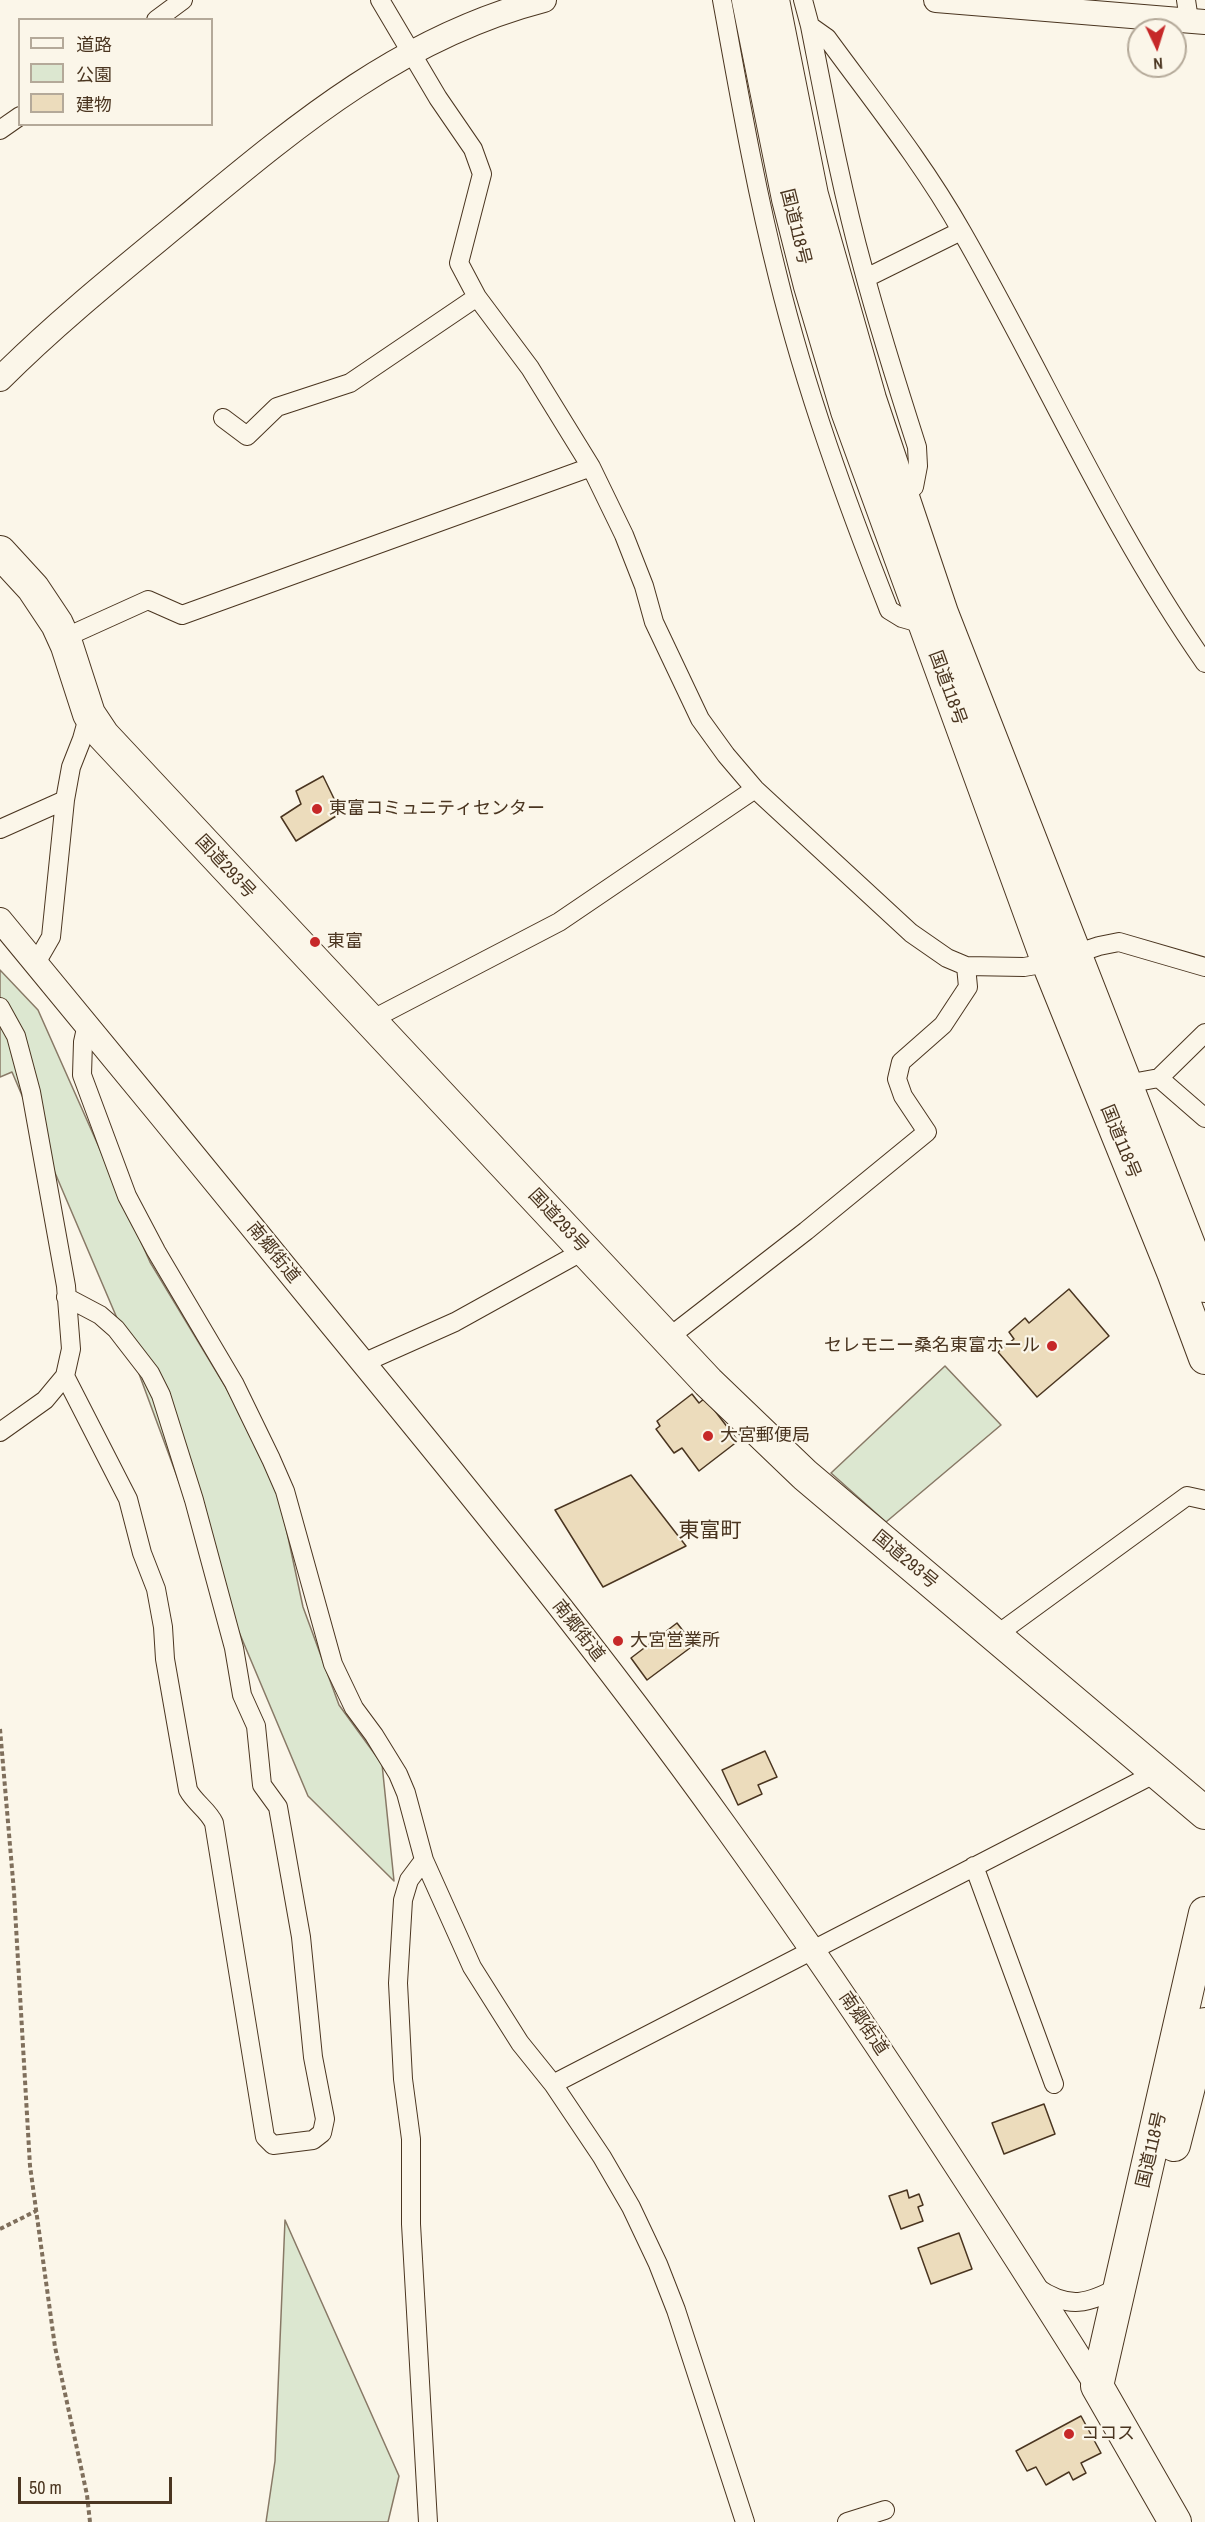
<!DOCTYPE html>
<html>
<head>
<meta charset="utf-8">
<style>
	body { margin:0 }
	#map { position:relative; width:1205px; height:2522px; overflow:hidden; background:#fbf6e9; font-family:"Archivo Narrow","Noto Sans JP",sans-serif }
	canvas { display:block }
	.legend { position:absolute; left:18px; top:18px; width:195px; height:108px; box-sizing:border-box; background:#fbf6e9; border:2px solid #b4a999; margin:0; padding:8px 10px; list-style:none; font-size:18px; color:#4a3520 }
	.legend li { display:flex; align-items:center; gap:12px; height:30px }
	.legend b { width:30px; border:2px solid #b4a999 }
	.north { position:absolute; left:1127px; top:18px; width:60px; height:60px; box-sizing:border-box; background:#fbf6e9; border:2px solid #b4a999; border-radius:50%; rotate:176deg; font-size:16px; font-weight:700; line-height:24px; text-align:center; color:#4a3520 }
	.north::after { content:''; display:block; margin:auto; width:21px; height:27px; background:#c62828; clip-path:polygon(50% 0,100% 100%,50% 72%,0 100%) }
	.scale { position:absolute; left:18px; top:2477px; width:154px; height:27px; box-sizing:border-box; border:3px solid #4a3520; border-top:0; padding-left:8px; font-size:18px; line-height:21px; white-space:nowrap; color:#4a3520; -webkit-text-stroke:4px #fbf6e9; paint-order:stroke }
</style>
</head>
<body>
<div id="map">
<canvas width="1205" height="2522"></canvas>
<ul class="legend">
<li><b style="height:8px;background:#fbf6e9"></b>道路</li>
<li><b style="height:16px;background:#dce7d0"></b>公園</li>
<li><b style="height:16px;background:#ecdcbc"></b>建物</li>
</ul>
<div class="north">N</div>
<div class="scale">50 m</div>
</div>
<script>
const g = document.querySelector('canvas').getContext('2d');
g.lineJoin = 'round';
function paint(path, color) { g.fillStyle = color; g.fill(path, 'evenodd'); }
function trace(path, color, width, dash) { g.strokeStyle = color; g.lineWidth = width; g.lineCap = dash ? 'butt' : 'round'; g.setLineDash(dash || []); g.stroke(path); }
function label(font, color, halo, rows, align = 'center') {
  g.font = font + ' "Archivo Narrow","Noto Sans JP",sans-serif'; g.lineWidth = 4.5; g.setLineDash([]); g.textBaseline = 'middle'; g.strokeStyle = halo; g.fillStyle = color; for (const [text, x, y, turn = 0] of rows) {
    g.save(); g.translate(x, y); g.rotate((+turn || 0) * Math.PI / 180); g.textAlign = isNaN(turn) ? turn : align; if (halo) g.strokeText(text, 0, 0); g.fillText(text, 0, 0); g.restore();
  }
}
const green = new Path2D(`
	M 0,970 L 38,1010 L 150,1262 L 228,1391 L 279,1495 L 303,1607 L 339,1705 L 382,1764 L 394,1881 L 308,1796 L 202,1544 L 128,1344 L 12,1072 L 0,1077 Z
	M 945,1366 L 1001,1425 L 886,1522 L 831,1473 Z
	M 285,2220 L 399,2476 L 388,2522 L 266,2522 L 275,2461 Z`);
paint(green, '#dce7d0');
trace(green, '#887966', 1.5);
const building = new Path2D(`
	M 323,776 L 341,813 L 296,841 L 281,817 L 301,804 L 296,791 Z
	M 1069,1289 L 1109,1336 L 1037,1397 L 998,1352 L 1014,1339 L 1009,1332 L 1025,1318 L 1029,1323 Z
	M 692,1394 L 699,1403 L 705,1398 L 738,1441 L 699,1471 L 682,1448 L 674,1453 L 656,1429 L 660,1426 L 657,1421 Z
	M 631,1475 L 686,1546 L 603,1587 L 555,1510 Z
	M 677,1623 L 694,1645 L 647,1680 L 631,1658 Z
	M 765,1751 L 777,1777 L 758,1785 L 762,1794 L 738,1805 L 722,1770 Z
	M 1044,2104 L 1055,2134 L 1004,2154 L 992,2123 Z
	M 907,2190 L 909,2198 L 919,2194 L 923,2205 L 918,2207 L 923,2221 L 901,2229 L 889,2196 Z
	M 959,2233 L 972,2269 L 931,2284 L 918,2248 Z
	M 1081,2416 L 1101,2453 L 1081,2463 L 1086,2473 L 1073,2480 L 1069,2472 L 1046,2485 L 1036,2467 L 1027,2471 L 1016,2451 Z`);
paint(building, '#ecdcbc');
trace(building, '#4a3520', 1.5);
const minor = new Path2D(`
	M 380,0 L 438,98 L 473,149 L 482,174 L 459,263 L 477,297 L 530,368 L 591,467 L 624,535 L 644,586 L 654,622 L 700,719 L 726,755 L 755,789 L 911,933 L 947,958 L 966,966 L 1024,967 L 1048,963 L 1099,946 L 1119,942 L 1205,967
	M 722,0 C 739,93 755,186 778,277 C 806,391 846,501 889,610 L 902,618 L 923,624
	M 803,0 L 810,26 L 827,38 C 873,101 923,163 962,232 C 1044,375 1110,527 1205,663
	M 1186,0 L 1189,20
	M 156,20 L 183,0
	M 810,26 C 826,107 841,188 863,268 C 879,328 898,388 917,447 L 918,466 L 914,487 L 903,495
	M 0,130 L 20,116
	M 866,278 L 961,231
	M 223,418 L 247,436 L 277,407 L 350,383 L 477,297
	M 64,638 L 148,600 L 182,615 L 591,467
	M 0,829 L 65,800
	M 36,963 L 51,937 L 65,800 L 71,767 L 82,739 L 89,714
	M 0,1007 L 16,1036 L 31,1092 L 66,1286 L 71,1349 L 65,1376 L 45,1400 L 0,1432
	M 369,1021 L 559,922 L 755,789
	M 87,1024 L 83,1042 L 82,1075 L 127,1196 L 156,1251 L 234,1383 L 271,1459 L 285,1491 L 333,1664 L 354,1708 L 374,1735 L 398,1774 L 406,1793 L 424,1860 L 472,1967 L 520,2043 L 553,2084 L 602,2157 L 631,2207 L 658,2264 L 676,2310 L 745,2522
	M 1159,1078 L 1205,1033
	M 1126,1084 L 1159,1078 L 1205,1118
	M 668,1338 L 806,1231 L 927,1132 L 903,1096 L 897,1079 L 901,1062 L 943,1025 L 968,987 L 966,966
	M 363,1363 L 455,1322 L 585,1250
	M 65,1376 L 128,1499 L 142,1553 L 156,1589 L 163,1627 L 165,1659 L 188,1790 C 195,1803 208,1810 214,1823 L 265,2137 L 273,2145 L 313,2140 L 322,2133 L 325,2119 L 313,2057 L 301,1937 L 278,1807 L 262,1785 L 256,1726 L 242,1695 L 234,1648 L 194,1500 L 161,1395 L 150,1373 L 116,1329 L 100,1315 L 66,1297
	M 995,1636 L 1187,1496 L 1205,1500
	M 424,1860 L 409,1880 L 403,1900 L 398,1983 L 403,2079 L 411,2139 L 411,2224 L 428,2522
	M 974,1866 L 1054,2084
	M 553,2084 L 1156,1773
	M 1036,2287 C 1069,2310 1088,2304 1121,2286
	M 847,2522 L 885,2510`);
const tertiary = new Path2D(`
	M 936,0 L 1205,22
	M 0,379 C 58,321 122,270 185,218 C 296,126 401,37 544,0
	M 0,920 C 112,1055 222,1190 333,1326 C 467,1489 602,1654 725,1826 C 856,2008 978,2196 1097,2386`);
const trunk = new Path2D(`
	M 748,0 L 788,199 L 810,286 L 847,411 L 1048,963 L 1173,1272 L 1205,1358
	M 773,0 L 812,195 L 870,399 L 942,613 L 1205,1286
	M 0,552 L 33,588 L 57,624 L 67,646 L 89,714 L 103,735 L 708,1382 L 805,1475 L 1205,1813
	M 1174,2145 L 1205,2024
	M 1175,2522 L 1097,2386 L 1205,1913`);
trace(minor, '#4a3520', 20);
trace(tertiary, '#4a3520', 26);
trace(trunk, '#4a3520', 34);
trace(new Path2D(`
	M 0,1729 L 14,1892 L 30,2166 L 55,2347 L 87,2495 L 90,2522
	M 0,2229 L 36,2211`), '#7f6f5c', 4, [4.5, 3]);
trace(minor, '#fbf6e9', 18);
trace(tertiary, '#fbf6e9', 24);
trace(trunk, '#fbf6e9', 32);
for (const [x, y, r, color] of [
	[317,809,6,"#c62828"],
	[315,942,6,"#c62828"],
	[1052,1346,6,"#c62828"],
	[708,1436,6,"#c62828"],
	[618,1641,6,"#c62828"],
	[1069,2434,6,"#c62828"]
]) { const dot = new Path2D(); dot.arc(x, y, r, 0, 2 * Math.PI); g.fillStyle = color; g.fill(dot); trace(dot, '#fbf6e9', 2); }
label('18px', '#4a3520', '#fbf6e9', [
	["国道118号",795,227,76],
	["国道118号",947,688,70],
	["国道293号",225,867,47],
	["国道118号",1120,1142,68],
	["国道293号",558,1221,47],
	["南郷街道",273,1253,51],
	["国道293号",905,1560,40],
	["南郷街道",578,1631,52],
	["南郷街道",863,2024,56],
	["国道118号",1152,2150,-77]
]);
label('18px', '#4a3520', '#fbf6e9', [
	["東富コミュニティセンター",329,809],
	["東富",327,942],
	["セレモニー桑名東富ホール",1040,1346,"right"],
	["大宮郵便局",720,1436],
	["大宮営業所",630,1641],
	["ココス",1081,2434]
], 'left');
label('21px', '#4a3520', '#fbf6e9', [
	["東富町",710,1531]
]);
</script>
</body>
</html>
